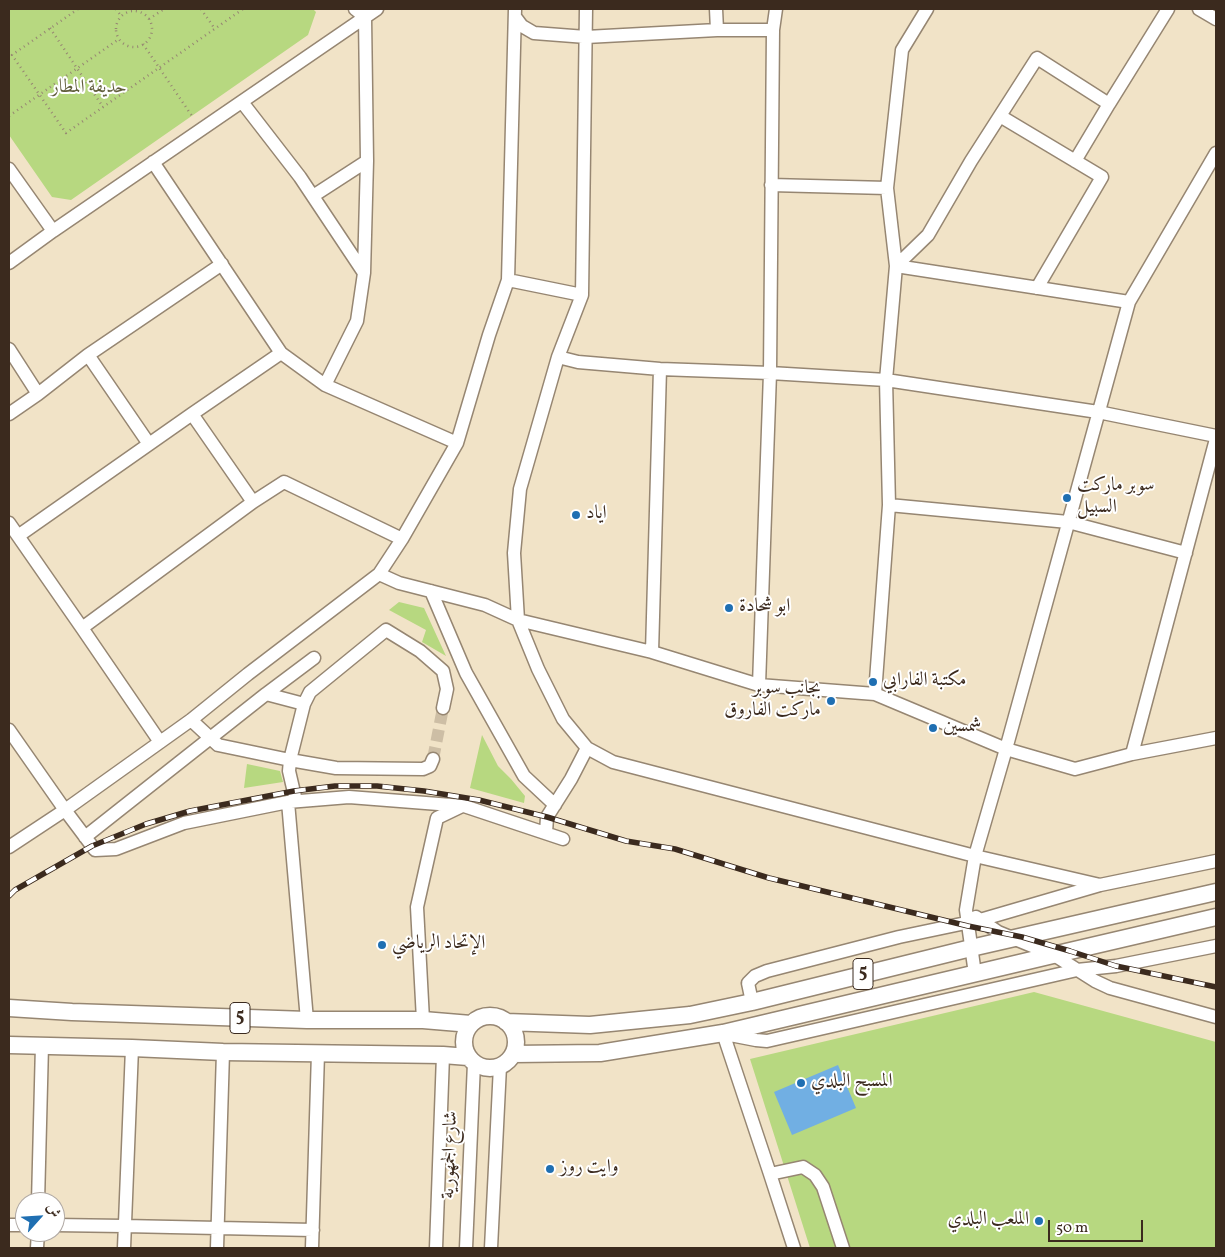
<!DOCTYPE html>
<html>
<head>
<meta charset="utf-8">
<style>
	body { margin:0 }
	#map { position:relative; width:1225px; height:1257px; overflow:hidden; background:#f1e3c7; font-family:Vollkorn,Amiri,serif }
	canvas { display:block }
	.frame { position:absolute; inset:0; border:10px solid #3b2a1e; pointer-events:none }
	.north { position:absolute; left:15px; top:1192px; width:50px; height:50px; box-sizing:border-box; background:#fff; border:1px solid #b1aaa5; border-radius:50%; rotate:64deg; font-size:14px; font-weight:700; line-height:20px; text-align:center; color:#3b2a1e }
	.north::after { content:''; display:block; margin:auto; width:18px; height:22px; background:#1f6fb2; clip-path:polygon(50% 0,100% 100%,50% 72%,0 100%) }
	.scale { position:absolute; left:1048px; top:1220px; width:95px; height:22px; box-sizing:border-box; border:2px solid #3b2a1e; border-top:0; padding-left:6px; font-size:15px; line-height:18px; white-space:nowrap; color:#3b2a1e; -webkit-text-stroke:4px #fff; paint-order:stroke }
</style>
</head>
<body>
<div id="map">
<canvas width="1225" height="1257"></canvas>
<div class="frame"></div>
<div class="north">ش</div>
<div class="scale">50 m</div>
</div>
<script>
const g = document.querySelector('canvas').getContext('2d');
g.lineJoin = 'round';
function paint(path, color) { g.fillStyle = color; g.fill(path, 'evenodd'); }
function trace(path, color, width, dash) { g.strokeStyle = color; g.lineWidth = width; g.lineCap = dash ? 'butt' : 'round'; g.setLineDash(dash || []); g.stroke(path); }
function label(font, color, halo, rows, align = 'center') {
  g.font = font + ' Vollkorn,Amiri,serif'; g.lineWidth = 4; g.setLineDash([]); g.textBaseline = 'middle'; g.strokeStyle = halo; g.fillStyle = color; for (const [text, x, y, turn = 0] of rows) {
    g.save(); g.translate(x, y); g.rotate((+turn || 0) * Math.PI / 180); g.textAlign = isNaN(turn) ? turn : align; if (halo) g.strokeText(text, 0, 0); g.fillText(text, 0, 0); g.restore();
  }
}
paint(new Path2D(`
	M 9,9 L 313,9 L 316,12 L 308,35 L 71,200 L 52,197 L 9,135 Z
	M 399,602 L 424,608 L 446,656 L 422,642 L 426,630 L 389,610 Z
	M 482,735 L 498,766 L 511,779 L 525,796 L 524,803 L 470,788 Z
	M 247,764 L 280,771 L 283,782 L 244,788 Z
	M 1034,992 L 1216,1042 L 1216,1248 L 810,1248 L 750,1059 Z`), '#b7d880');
paint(new Path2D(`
	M 838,1065 L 856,1108 L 792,1135 L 774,1092 Z`), '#71afe3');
trace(new Path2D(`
	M 433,759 L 443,708`), '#cdbea5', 12, [12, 6]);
const minor = new Path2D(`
	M 586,9 L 582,295 L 558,357 L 520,489 L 514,553 L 518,620 L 538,669 L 563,719 L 587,748 L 613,762 L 975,856 L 1100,885
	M 716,9 L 717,30
	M 1199,9 L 1216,19
	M 516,18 L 522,26 L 534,33 L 586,37 L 717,30 L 773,30
	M 242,102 L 300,177 L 364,273
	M 1000,116 L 1102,177 L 1037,288
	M 1075,161 L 1109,104
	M 153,162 L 281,353 L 325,385 L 457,443
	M 9,169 L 53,231
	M 771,185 L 887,188
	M 313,196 L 367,161
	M 9,263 L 53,231 L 377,9
	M 896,266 L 928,235 L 971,161 L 1037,58 L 1109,104 L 1168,9
	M 896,266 L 1129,302
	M 508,280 L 582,295
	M 9,349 L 38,394 L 9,414
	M 88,355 L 149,444
	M 558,357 L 578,362 L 660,369 L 770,373 L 886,380 L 1098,412 L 1216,436
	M 325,385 L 357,321 L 364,273 L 367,161 L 365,17 L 355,9
	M 38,394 L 88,355 L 222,264
	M 192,414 L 253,502
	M 889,505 L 1068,522 L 1186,553
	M 9,523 L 82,628 L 160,742
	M 18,536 L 192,414 L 281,353
	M 379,574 L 399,583 L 485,605 L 518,620 L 652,652 L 759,685 L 875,694 L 1006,749 L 1075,769 L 1132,754 L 1216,738
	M 431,591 L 466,673 L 524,776 L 555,805
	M 82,628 L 253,502 L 284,482 L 402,539
	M 652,652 L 660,369
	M 759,685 L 770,373 L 773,30 L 776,9
	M 266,694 L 304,704 L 310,692 L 386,630 L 420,651 L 443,671 L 447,689 L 443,708
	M 875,694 L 889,505 L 886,380 L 896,266 L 887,188 L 902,50 L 927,9
	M 191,720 L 218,745 L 290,760 L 304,704
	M 9,730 L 65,810 L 95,850 L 116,849 L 184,823 L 288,802 L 349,797 L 464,806 L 563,839
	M 1132,754 L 1216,439
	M 296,801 L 289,771 L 290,760 L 336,768 L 423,769 L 430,766 L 433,759
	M 288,802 L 307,1020
	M 546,833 L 547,817 L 571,779 L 587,748
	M 85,837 L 266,694 L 314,658
	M 9,847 L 65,810 L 191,720 L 248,674 L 379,574 L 402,539 L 457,443 L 489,335 L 508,280 L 515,9
	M 976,917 L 998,932 L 1054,955 L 1095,981 L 1110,988 L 1216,1017
	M 975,974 L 966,910 L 975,856 L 1006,749 L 1129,302 L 1216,153
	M 752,1002 L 748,983 L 755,976 L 767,971 L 899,937 L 980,920 L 1100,885 L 1216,861
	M 423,1020 L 417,907 L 437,818 L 462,806
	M 723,1033 L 770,1174 L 794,1248
	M 725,1034 L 756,1040 L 767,1041 L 1077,970 L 1116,966 L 1216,946
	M 770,1174 L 803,1167 L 815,1175 L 823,1187 L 843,1248
	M 38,1202 L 42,1045
	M 9,1225 L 25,1225
	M 55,1225 L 124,1226 L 313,1230
	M 37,1248 L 38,1232
	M 124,1248 L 132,1048
	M 217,1248 L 223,1052
	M 312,1248 L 318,1053
	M 436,1248 L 443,1055
	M 466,1248 L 474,1063
	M 491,1248 L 500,1066`);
const major = new Path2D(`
	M 9,1008 L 72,1012 L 307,1020 L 423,1020 L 471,1024
	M464 1042a26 26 0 1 1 52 0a26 26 0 1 1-52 0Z
	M 506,1022 L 590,1025 L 690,1015 L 752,1002 L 971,948 L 1216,892
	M 9,1045 L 132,1048 L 223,1052 L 443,1055 L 468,1057
	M 513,1054 L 600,1053 L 723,1033 L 1070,951 L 1216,917`);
trace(minor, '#968672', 15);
trace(major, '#968672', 19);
trace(new Path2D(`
	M 78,9 L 12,55 L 66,133 L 243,9
	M 116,9 L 121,16
	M 201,9 L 215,29
	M116 29a18 18 0 1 1 36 0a18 18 0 1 1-36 0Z
	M 149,19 L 164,9
	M 50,28 L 103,107
	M 143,44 L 192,116
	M 9,116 L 119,39`), '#968672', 2.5, [1, 4]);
trace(minor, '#fff', 12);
trace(major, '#fff', 16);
const rail = new Path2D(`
	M 9,896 L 15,890 L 92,846 L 146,824 L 190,811 L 294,791 L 335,786 L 377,786 L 424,791 L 479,800 L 547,817 L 626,841 L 675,849 L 769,878 L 968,926 L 1022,937 L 1070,951 L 1116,966 L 1216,987`);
trace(rail, '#3b2a1e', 5.5);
trace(rail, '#fff', 4, [11]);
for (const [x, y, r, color] of [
	[1067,498,5,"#1f6fb2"],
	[576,515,5,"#1f6fb2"],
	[729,608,5,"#1f6fb2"],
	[873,682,5,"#1f6fb2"],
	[831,701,5,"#1f6fb2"],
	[933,728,5,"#1f6fb2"],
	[382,945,5,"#1f6fb2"],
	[801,1083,5,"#1f6fb2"],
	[550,1169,5,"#1f6fb2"],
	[1039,1221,5,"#1f6fb2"]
]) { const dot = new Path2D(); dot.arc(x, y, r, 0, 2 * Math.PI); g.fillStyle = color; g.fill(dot); trace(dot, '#fff', 2); }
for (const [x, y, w] of [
	[863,974,20],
	[240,1018,20]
]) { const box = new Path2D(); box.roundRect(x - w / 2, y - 15.5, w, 31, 4); g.fillStyle = '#fff'; g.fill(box); trace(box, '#3b2a1e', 1); }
label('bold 18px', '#3b2a1e', null, [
	["5",863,974],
	["5",240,1018]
]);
label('19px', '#605e3b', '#fff', [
	["حديفة المطار",89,89]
]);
label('19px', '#3b2a1e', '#fff', [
	["سوبر ماركت",1077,487],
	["السبيل",1077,509],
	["اياد",586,515],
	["ابو شحادة",739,608],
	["مكتبة الفارابي",883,682],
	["بجانب سوبر",821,690,"right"],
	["ماركت الفاروق",821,712,"right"],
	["شمسين",943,728],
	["الإتحاد الرياضي",392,945],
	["المسبح البلدي",811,1083],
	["وايت روز",560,1169],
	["الملعب البلدي",1029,1221,"right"]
], 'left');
label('19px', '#3b2a1e', '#fff', [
	["شارع الجمهورية",451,1155,-88]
]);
</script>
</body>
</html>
